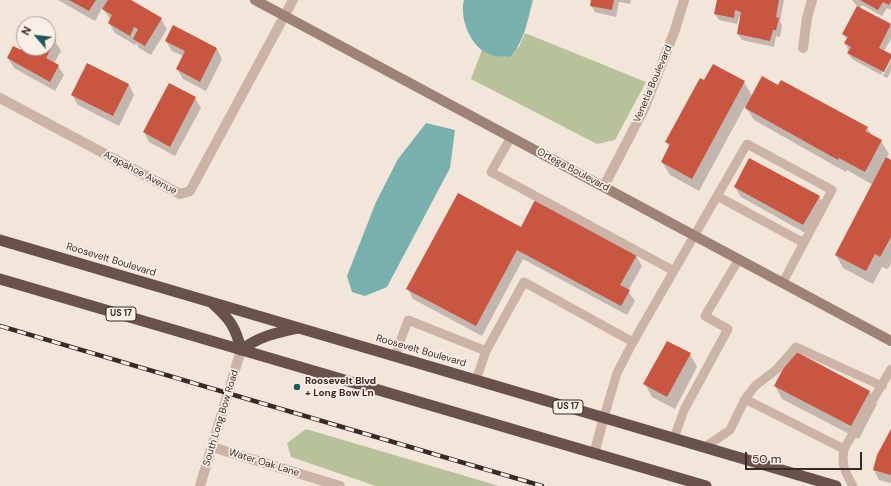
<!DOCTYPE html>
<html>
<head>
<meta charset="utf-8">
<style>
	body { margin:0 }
	#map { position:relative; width:891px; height:486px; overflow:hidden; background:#f2e5da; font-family:"DM Sans",sans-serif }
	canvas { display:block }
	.north { position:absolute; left:16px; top:16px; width:40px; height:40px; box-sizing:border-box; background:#faefe7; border:1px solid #aca19a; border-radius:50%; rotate:298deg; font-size:11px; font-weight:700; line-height:16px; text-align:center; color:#372b27 }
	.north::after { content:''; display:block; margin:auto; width:14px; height:18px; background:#1b5958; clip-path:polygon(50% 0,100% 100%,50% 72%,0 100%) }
	.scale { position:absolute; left:745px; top:452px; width:117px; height:18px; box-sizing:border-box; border:2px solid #372b27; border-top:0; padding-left:5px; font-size:12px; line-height:14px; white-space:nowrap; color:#372b27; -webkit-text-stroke:3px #faefe7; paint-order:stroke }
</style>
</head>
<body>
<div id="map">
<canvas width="891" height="486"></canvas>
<div class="north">N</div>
<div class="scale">50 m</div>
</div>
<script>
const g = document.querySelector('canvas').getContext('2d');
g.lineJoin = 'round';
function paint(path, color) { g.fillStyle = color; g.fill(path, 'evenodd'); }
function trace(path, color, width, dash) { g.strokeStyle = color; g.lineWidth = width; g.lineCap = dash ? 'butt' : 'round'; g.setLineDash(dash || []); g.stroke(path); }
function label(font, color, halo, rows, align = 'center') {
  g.font = font + ' "DM Sans",sans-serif'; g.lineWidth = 3.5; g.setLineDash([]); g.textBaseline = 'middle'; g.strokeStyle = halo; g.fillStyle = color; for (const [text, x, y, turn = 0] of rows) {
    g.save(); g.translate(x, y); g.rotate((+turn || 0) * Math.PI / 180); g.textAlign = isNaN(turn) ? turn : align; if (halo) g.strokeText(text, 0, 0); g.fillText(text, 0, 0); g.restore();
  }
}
paint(new Path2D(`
	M 525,33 L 646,82 L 615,140 L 597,144 L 471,79 L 482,50 L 491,55 L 519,47 Z
	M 306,429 L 499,486 L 376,486 L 291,457 L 287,443 Z`), '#b8c29a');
paint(new Path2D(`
	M 464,0 L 533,0 C 527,22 525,40 510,57 C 504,56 496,57 491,55 C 471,49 459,18 464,0 Z
	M 426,123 L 455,130 L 450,168 L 387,287 L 365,296 L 352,292 L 347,276 L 376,202 L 398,159 Z`), '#78b0ad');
paint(new Path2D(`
	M 58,0 L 129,0 L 161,19 L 167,29 L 151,55 L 139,48 L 136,43 L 135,45 L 115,33 L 109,23 L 111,20 L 102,8 L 95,21 Z
	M 592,0 L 631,0 L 630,4 L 619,2 L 616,17 L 595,12 L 591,5 Z
	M 718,0 L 784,0 L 780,21 L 782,26 L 780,37 L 776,36 L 774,47 L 742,40 L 738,34 L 741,17 L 739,17 L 737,24 L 719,20 L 715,14 Z
	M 852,0 L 891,0 L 891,10 L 887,8 L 882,16 L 862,5 L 860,9 L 891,26 L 891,39 L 884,51 L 891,55 L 891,58 L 881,75 L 852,59 L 848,53 L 849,51 L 845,43 L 847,40 L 843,34 L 858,7 Z
	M 174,27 L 217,49 L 222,59 L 206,91 L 183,79 L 177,69 L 183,56 L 172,51 L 166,41 Z
	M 48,37 L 55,41 L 61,51 L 54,63 L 58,66 L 64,75 L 55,91 L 14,68 L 8,58 L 21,51 L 24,46 L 24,48 L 48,48 Z
	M 891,60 L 891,71 L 887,78 L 883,76 Z
	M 705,81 L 744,82 L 752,96 L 867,127 L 872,136 L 881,141 L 889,154 L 886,158 L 891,161 L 891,263 L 888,269 L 882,267 L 873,284 L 843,268 L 836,255 L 873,185 L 847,170 L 846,172 L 754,120 L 745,106 L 699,191 L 670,175 L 662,162 L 670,148 L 666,142 Z
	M 170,84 L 195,98 L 201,108 L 175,156 L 149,142 L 144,132 Z
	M 129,85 L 134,95 L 119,126 L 78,105 L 72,95 Z
	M 735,187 L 819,197 L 825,206 L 809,235 L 741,197 Z
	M 522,228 L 636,256 L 642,266 L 628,291 L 635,301 L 627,315 L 523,259 L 482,336 L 413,299 L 408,289 Z
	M 690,354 L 697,367 L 675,409 L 652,397 L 645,384 Z
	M 775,386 L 870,392 L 877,404 L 859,439 L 782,399 Z
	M 891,431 L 891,483 L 879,480 L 874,470 Z`), '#0003');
paint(new Path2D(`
	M 69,0 L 96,0 L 89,11 Z
	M 108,0 L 131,0 L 162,18 L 145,46 L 133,39 L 138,29 L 134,27 L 130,36 L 108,23 L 112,15 L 102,9 Z
	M 591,0 L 614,0 L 612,10 L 590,6 Z
	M 717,0 L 779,0 L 776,17 L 779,18 L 776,30 L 773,30 L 770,41 L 737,34 L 741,12 L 735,10 L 734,18 L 714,14 Z
	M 860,0 L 891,0 L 891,1 L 889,5 L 883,2 L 878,10 Z
	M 857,6 L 891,24 L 879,48 L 891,54 L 891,58 L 884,72 L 847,53 L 851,47 L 844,43 L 848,37 L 842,34 Z
	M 173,25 L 217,48 L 200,82 L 176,69 L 185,51 L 165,41 Z
	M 48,36 L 56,40 L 46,58 L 59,65 L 50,82 L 7,58 L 13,46 L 21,50 L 24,44 L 24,48 L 48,48 Z
	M 87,63 L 129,84 L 113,116 L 71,95 Z
	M 713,64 L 745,81 L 692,179 L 661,162 L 670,144 L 665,142 L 700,78 L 704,80 Z
	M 762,76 L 778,85 L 781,80 L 868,127 L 865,131 L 882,140 L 865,172 L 839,158 L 838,160 L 745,108 Z
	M 169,83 L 196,97 L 170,147 L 143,132 Z
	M 886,157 L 891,160 L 891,237 L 880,257 L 875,254 L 866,271 L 835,255 Z
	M 749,158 L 820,196 L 803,225 L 734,187 Z
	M 458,193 L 521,227 L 535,200 L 637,255 L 620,285 L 630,290 L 621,306 L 517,250 L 476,326 L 406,289 Z
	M 667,341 L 691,353 L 667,397 L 643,384 Z
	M 793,350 L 870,391 L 851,426 L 774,386 Z
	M 891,429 L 891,475 L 873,470 L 877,455 Z`), '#c95641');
trace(new Path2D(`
	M 511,137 L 491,172 L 674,271
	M 717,196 L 804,243
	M 486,351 L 524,282 L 633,342
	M 395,356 L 408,320 L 486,351 L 476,380
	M 745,399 L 844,449 C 841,464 845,472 853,486
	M 604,417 L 617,373 L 633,342 L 747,144 L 832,190 L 783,282
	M 674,438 L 684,410 L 728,329 L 705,316 L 739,259
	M 705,447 L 730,430 L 745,399 L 755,386 L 777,369 L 796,347 L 882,386
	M 844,449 L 891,369`), '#cbb3a6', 9);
trace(new Path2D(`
	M 803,48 L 807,18 L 812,0
	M 0,98 L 180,194 L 190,191 L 293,0
	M 604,186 L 644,109 L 675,30 L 684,0
	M 212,447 L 340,486
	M 594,454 L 604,417
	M 200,486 L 241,350`), '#cbb3a6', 10);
trace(new Path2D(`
	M 255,0 L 891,341`), '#9e8277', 10);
trace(new Path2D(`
	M 0,240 L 836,486
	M 0,279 L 706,486
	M 213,304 C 230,319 236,328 241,350
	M 241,350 C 260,336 275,333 298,328`), '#68524b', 11);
const rail = new Path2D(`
	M 0,326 L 542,486`);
trace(rail, '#372b27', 4.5);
trace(rail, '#faefe7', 3, [9]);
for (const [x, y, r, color] of [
	[297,387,4,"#1b5958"]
]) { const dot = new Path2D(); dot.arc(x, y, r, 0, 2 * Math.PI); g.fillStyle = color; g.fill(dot); trace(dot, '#faefe7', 1.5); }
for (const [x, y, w] of [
	[121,314,30],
	[568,407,30]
]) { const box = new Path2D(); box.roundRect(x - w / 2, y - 7, w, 14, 3); g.fillStyle = '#faefe7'; g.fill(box); trace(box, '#372b27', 1); }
label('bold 9px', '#372b27', null, [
	["US 17",121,314],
	["US 17",568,407]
]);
label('10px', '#372b27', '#faefe7', [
	["Venetia Boulevard",653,84,-67],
	["Ortega Boulevard",573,170,28],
	["Arapahoe Avenue",140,173,28],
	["Roosevelt Boulevard",111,260,17],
	["Roosevelt Boulevard",421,351,16],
	["South Long Bow Road",221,418,-73],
	["Water Oak Lane",264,463,17]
]);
label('bold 10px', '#372b27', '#faefe7', [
	["Roosevelt Blvd",305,381],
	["+ Long Bow Ln",305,393]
], 'left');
</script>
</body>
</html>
